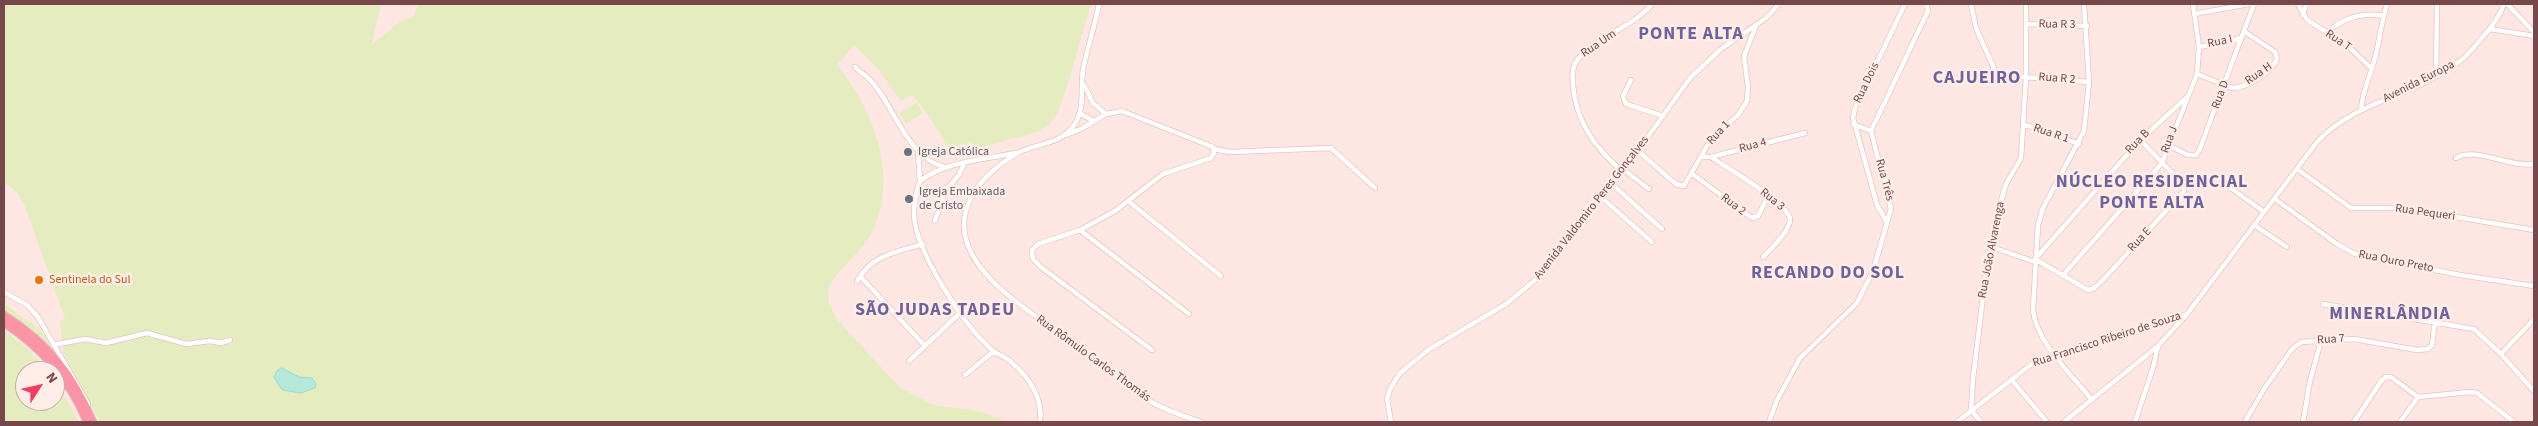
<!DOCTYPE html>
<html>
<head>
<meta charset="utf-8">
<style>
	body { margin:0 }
	#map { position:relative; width:2538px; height:426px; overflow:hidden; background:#fee7e2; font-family:"Source Sans 3",sans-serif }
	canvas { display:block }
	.frame { position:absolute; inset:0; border:5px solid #77474a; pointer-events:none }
	.north { position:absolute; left:15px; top:361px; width:50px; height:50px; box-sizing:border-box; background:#ffede9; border:1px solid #c9aba9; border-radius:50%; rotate:55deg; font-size:14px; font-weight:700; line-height:20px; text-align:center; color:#77474a }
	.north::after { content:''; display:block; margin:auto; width:18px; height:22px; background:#f03f63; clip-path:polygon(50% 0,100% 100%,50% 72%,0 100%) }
</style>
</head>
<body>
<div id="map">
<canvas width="2538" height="426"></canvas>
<div class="frame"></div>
<div class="north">N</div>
</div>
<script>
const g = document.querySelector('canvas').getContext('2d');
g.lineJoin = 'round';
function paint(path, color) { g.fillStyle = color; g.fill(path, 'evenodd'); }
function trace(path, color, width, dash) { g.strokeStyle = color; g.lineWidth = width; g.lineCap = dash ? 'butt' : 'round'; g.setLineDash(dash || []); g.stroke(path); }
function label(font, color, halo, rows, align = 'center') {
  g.font = font + ' "Source Sans 3",sans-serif'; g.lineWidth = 5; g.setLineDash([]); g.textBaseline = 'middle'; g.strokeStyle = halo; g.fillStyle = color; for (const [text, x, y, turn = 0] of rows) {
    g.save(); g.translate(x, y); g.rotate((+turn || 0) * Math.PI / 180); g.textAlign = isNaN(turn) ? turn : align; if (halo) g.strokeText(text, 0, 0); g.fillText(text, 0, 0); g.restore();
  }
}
paint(new Path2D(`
	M 4,4 L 381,4 L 372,44 L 369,47 L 401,21 L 414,15 L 418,4 L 442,4 L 439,12 L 443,4 L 1091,4 L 1068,83 L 1058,112 L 1049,125 L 1037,132 L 962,153 L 954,152 C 939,134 928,112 912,95 L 901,101 L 879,70 L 854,45 L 837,65 C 873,109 900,176 872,232 C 862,253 838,268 828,289 L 829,304 L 837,319 L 899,387 L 934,405 L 975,410 L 1010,422 L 100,422 L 64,355 L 60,322 L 65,318 L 24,204 L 17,192 L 4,183 Z
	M 917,102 L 923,113 L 906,124 L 899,113 Z
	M 4,304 L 40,329 L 51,346 L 4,313 Z
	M 4,330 L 28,349 L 48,371 L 25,371 L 25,401 L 55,401 L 55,380 L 79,422 L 4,422 Z`), '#e5ecbf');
const water = new Path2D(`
	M 282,368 L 299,377 L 312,378 L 316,384 L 315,388 L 301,393 L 282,390 L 274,377 L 277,371 Z`);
paint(water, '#b5e8da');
trace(water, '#9adbc9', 1);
const minor = new Path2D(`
	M 1099,4 C 1095,26 1087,48 1083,70 C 1080,89 1086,111 1072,128 C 1058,145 1036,143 1018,153 C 1000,163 979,180 970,200 C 939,263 1034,313 1074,343 C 1098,362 1122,383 1148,400 C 1164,410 1183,416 1201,422
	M 1971,4 L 1976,28 L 1997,75 L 2089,82
	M 2084,4 L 2089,82 L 2084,131 L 2043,208 L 2038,225 L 2033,310 C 2036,342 2072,375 2092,400
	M 2298,4 L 2307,20 L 2347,45 L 2371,68
	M 2507,4 L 2534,32
	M 2194,14 L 2249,4
	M 2303,15 L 2306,4
	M 2027,24 L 2087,26
	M 2490,29 L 2534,36
	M 2327,32 C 2344,18 2361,12 2383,16
	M 2199,47 L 2241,38
	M 855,67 C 860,72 867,76 872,82 C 894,107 909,159 944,167
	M 2197,74 L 2232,88 C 2247,88 2271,73 2277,59 L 2275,52 L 2245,32
	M 2436,76 L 2437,4
	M 1631,80 L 1623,96 L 1626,104 L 1663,116
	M 1084,85 L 1093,103 L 1106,114
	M 2361,110 C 2362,90 2372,73 2376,54 C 2380,37 2382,20 2387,4
	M 1079,113 L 1094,121
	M 1853,124 L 1871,131
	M 2023,124 L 2079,144
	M 1066,135 L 1083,128 L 1106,114 L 1122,111 L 1213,147 L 1214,153 L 1211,158 L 1163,174 L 1115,211 L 1080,230 L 1038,244 L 1032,250 L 1033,259 L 1041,267 L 1152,350
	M 2140,140 L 2183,184 L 2184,191 L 2102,281 L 2093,289 L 2088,290 L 2035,259 L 2140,140 L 2186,98
	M 2168,145 L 2188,155 L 2196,155 L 2199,151 L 2254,4
	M 1214,149 L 1230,152 L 1331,148 L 1375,188
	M 1638,151 L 1676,184 L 1684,186 L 1711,139 L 1738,115 L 1747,101 L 1748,87 L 1744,56 L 1756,26
	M 918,152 L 920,181
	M 1015,153 C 984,160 946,161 920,181 C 916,192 914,203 914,215 C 916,252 963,324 991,349 C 996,354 1004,356 1010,361 C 1029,377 1043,397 1040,422
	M 1701,157 L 1711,157 L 1805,133
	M 1711,157 C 1724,166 1792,205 1790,220 C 1788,234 1771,248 1763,257
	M 2456,158 C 2474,146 2511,168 2534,164
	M 2297,169 L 2351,208 L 2402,208 L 2534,230
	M 1624,170 L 1649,189
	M 1623,172 C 1595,148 1576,122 1573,85 C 1572,76 1572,66 1578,59 C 1597,36 1631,29 1652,4
	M 1691,173 L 1752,218 L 1758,216 L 1768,196
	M 1613,185 L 1662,229
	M 2228,186 L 2264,212
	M 1602,198 L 1652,242
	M 2275,199 L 2337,244 L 2355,254 L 2460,275 L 2534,286
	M 1128,201 L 1221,276
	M 935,221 L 945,191 L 959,175 L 964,164
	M 1887,222 L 1877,205 L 1853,118 L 1855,108 L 1905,4
	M 2254,225 L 2287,247
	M 1080,230 L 1189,314
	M 1992,247 L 2035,262
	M 2064,274 L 2162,163 L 2197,74 L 2199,47 L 2193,4
	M 860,276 L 924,345
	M 857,281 C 872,255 896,252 923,244
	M 4,292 L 27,305 L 38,317 L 88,404
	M 2323,304 L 2474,329 L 2501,354 L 2534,391
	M 57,344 L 86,339 L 106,343 L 147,333 L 186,344 L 210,341 L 221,343 L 230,340
	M 2501,354 L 2534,319
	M 909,361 L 960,313
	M 965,375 L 994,351
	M 2011,379 L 2047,422
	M 1391,422 L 1387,399 L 1390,389 L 1400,373 L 1428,350 L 1506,304 L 1540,276 L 1624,170 L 1690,78 L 1721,49 L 1766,18 L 1779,4
	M 1769,422 L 1777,400 L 1800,358 L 1857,303 L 1873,271 L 1891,209 L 1871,131 L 1928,11 L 1926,4
	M 1957,422 L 2033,363 L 2185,315
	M 1981,422 L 1971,410 L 1973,379 L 1986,272 L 2001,201 L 2006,184 L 2021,158 L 2026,77 L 2026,4
	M 2064,422 L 2158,346 L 2187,314 L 2317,142 C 2356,100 2416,96 2460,61 C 2468,55 2474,47 2481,39 C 2491,28 2499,18 2504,4
	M 2135,422 L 2153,368 L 2158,346
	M 2245,422 L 2264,389 L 2292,349 L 2301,342 L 2354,339 L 2417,350 L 2428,349 L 2432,345 L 2435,321
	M 2303,422 L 2310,381 L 2321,341
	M 2354,422 L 2381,381 L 2386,377 L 2391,377 L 2418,397
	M 2400,422 L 2418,397 L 2470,392 L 2477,393 L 2514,422`);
const highway = new Path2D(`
	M 4,315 C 49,344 72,373 93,422
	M 4,323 C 43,349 69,379 87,422`);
trace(minor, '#e7c4c2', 6);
trace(highway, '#d6c8c9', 9);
trace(minor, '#fff', 4.5);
trace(highway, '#fc94a6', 7);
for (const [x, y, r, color] of [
	[908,152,5,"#6b7280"],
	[909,199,5,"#6b7280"],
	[39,280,5,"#e8710a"]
]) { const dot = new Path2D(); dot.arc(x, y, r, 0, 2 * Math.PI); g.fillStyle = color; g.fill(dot); trace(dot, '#ffede9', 2); }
label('12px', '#77474a', '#ffede9', [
	["Rua R 3",2057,25,1],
	["Rua T",2338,41,34],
	["Rua I",2220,42,-12],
	["Rua Um",1599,44,-34],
	["Rua H",2259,74,-35],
	["Rua R 2",2057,79,4],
	["Avenida Europa",2419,82,-27],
	["Rua Dois",1867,83,-64],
	["Rua D",2221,95,-70],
	["Rua 1",1719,133,-47],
	["Rua R 1",2051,134,19],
	["Rua J",2170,140,-70],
	["Rua B",2138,142,-46],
	["Rua 4",1753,146,-15],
	["Rua Três",1884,180,75],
	["Rua 3",1772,200,39],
	["Rua 2",1733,205,37],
	["Avenida Valdomiro Peres Gonçalves",1592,208,-52],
	["Rua Pequeri",2425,213,8],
	["Rua E",2140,240,-47],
	["Rua João Alvarenga",1992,250,-79],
	["Rua Ouro Preto",2396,262,11],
	["Rua Francisco Ribeiro de Souza",2107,340,-18],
	["Rua 7",2331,340,-4],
	["Rua Rômulo Carlos Thomás",1093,359,36]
]);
label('12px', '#5b616d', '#ffede9', [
	["Igreja Católica",918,152],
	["Igreja Embaixada",919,192],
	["de Cristo",919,206]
], 'left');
label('12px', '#c56008', '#ffede9', [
	["Sentinela do Sul",49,280]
], 'left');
g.letterSpacing = '1px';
label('bold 18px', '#6f619b', '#ffede9', [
	["PONTE ALTA",1691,35],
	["CAJUEIRO",1977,79],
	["NÚCLEO RESIDENCIAL",2152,183],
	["PONTE ALTA",2152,204],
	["RECANDO DO SOL",1828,274],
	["SÃO JUDAS TADEU",935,311],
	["MINERLÂNDIA",2390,315]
]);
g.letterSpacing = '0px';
</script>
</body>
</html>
